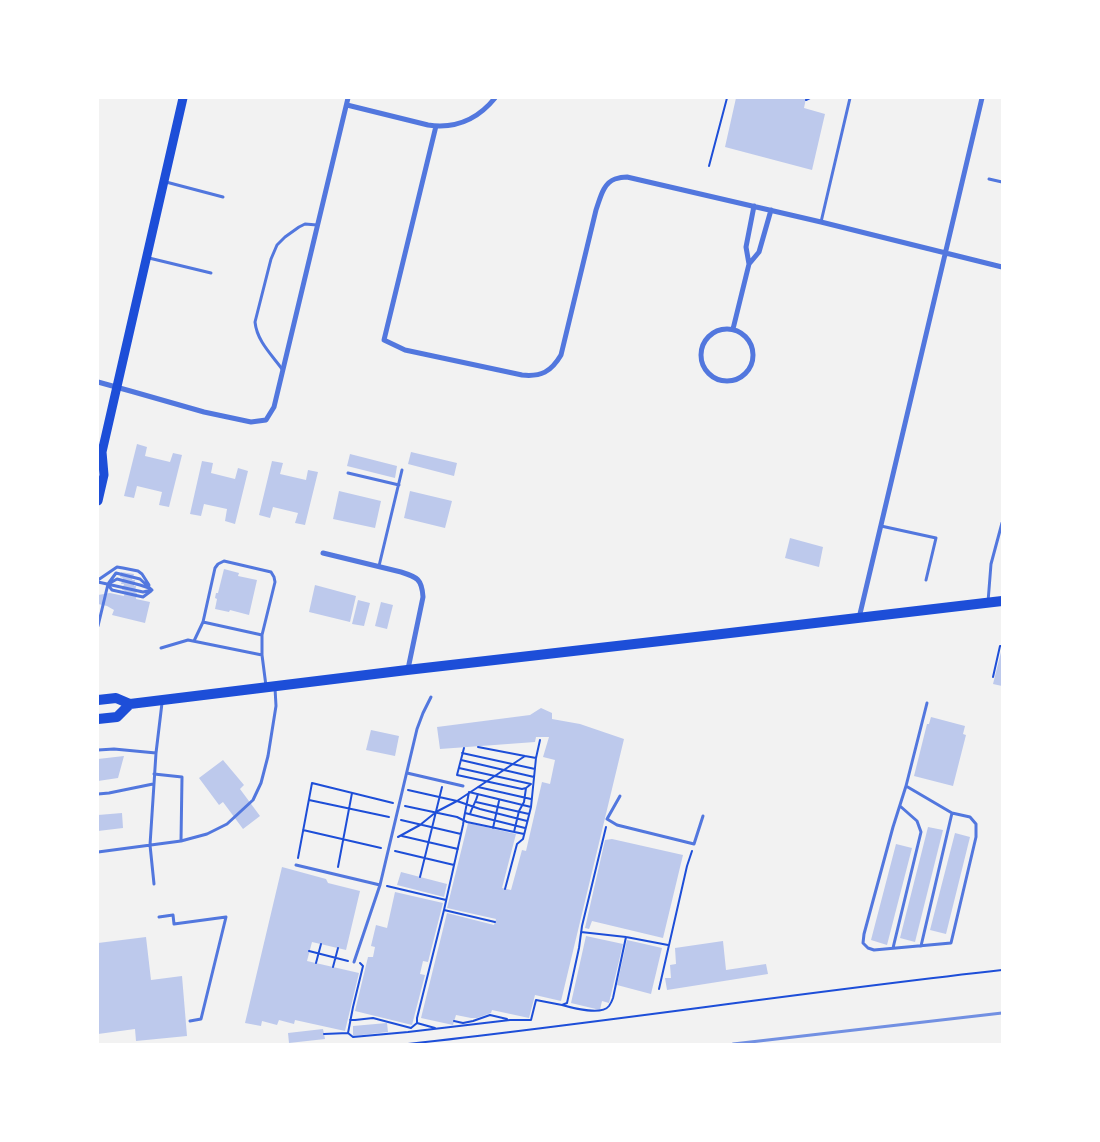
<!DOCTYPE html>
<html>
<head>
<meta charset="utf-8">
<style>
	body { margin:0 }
	#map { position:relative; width:1100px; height:1142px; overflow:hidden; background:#f2f2f2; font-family:Barlow,sans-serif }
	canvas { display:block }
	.frame { position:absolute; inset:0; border:99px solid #fff; pointer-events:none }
</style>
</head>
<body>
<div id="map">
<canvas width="1100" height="1142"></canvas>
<div class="frame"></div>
</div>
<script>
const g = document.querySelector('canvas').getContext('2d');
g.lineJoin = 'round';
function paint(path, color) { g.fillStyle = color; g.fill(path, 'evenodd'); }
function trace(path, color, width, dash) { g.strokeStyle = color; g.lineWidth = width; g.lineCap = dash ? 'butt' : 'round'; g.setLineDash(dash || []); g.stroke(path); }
paint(new Path2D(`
	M 736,98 L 806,98 L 804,108 L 825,114 L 812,170 L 725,147 Z
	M 137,444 L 147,447 L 145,456 L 170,462 L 173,453 L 182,455 L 169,507 L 159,505 L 162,492 L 137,486 L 134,498 L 124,496 Z
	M 411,452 L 457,463 L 454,476 L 408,464 Z
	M 350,454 L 397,466 L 395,478 L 347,466 Z
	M 202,461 L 213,463 L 211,473 L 235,479 L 238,468 L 248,471 L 235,524 L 225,521 L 227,509 L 204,504 L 201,516 L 190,514 Z
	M 272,461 L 283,463 L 280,474 L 306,480 L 308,470 L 318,472 L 305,525 L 295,523 L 298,513 L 273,507 L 270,518 L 259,515 Z
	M 339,491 L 381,501 L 375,528 L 333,519 Z
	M 410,491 L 452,501 L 445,528 L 404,518 Z
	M 790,538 L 823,547 L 819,567 L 785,558 Z
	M 224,569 L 239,573 L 238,576 L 257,580 L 249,615 L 230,610 L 229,612 L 215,609 L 217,599 L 215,598 L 216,593 L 218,593 Z
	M 121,572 L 134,574 L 132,580 L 135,580 L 134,586 L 136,586 L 135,592 L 137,593 L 136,599 L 150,602 L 145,623 L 112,615 L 114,610 L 107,606 L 98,604 L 98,595 L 110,593 L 124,596 L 125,591 L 122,590 L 124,584 L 121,584 L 123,578 L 120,577 Z
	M 315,585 L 356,596 L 350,622 L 309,612 Z
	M 358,600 L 370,603 L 364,626 L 352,624 Z
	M 381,602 L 393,605 L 387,629 L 375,626 Z
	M 1002,648 L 1002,686 L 993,684 Z
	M 541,708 L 552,713 L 552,719 L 580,724 L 624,739 L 561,1001 L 535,995 L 529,1018 L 492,1010 L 491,1013 L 477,1018 L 471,1018 L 456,1015 L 453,1025 L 421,1018 L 447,913 L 494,925 L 496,919 L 447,908 L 468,823 L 516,834 L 502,888 L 511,890 L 522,850 L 526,851 L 542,782 L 550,784 L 555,760 L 543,757 L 549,737 L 536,737 L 535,742 L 440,749 L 437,727 L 530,715 Z
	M 931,717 L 965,726 L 963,734 L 966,735 L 953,786 L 914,776 L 927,724 L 929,724 Z
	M 371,730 L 399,736 L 395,756 L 366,750 Z
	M 124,756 L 118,778 L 98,781 L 98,759 Z
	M 223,760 L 244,785 L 240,789 L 260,816 L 243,829 L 223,802 L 219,805 L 199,778 Z
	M 122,813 L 123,828 L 98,831 L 98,815 Z
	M 928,827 L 943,830 L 915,942 L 900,938 Z
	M 955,833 L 970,837 L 946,934 L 930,930 Z
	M 612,839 L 683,855 L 663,938 L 592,921 L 589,929 L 585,928 L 605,840 Z
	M 896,844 L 912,848 L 887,945 L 871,940 Z
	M 282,867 L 326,879 L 328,883 L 360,891 L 346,950 L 312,942 L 307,961 L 359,973 L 345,1031 L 295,1020 L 294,1024 L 279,1020 L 277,1025 L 262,1021 L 261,1026 L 245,1023 Z
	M 401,872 L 447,884 L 444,897 L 397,885 Z
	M 395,892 L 443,903 L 428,962 L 423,961 L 420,974 L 425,975 L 412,1025 L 355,1011 L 368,957 L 373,957 L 375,947 L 371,946 L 376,925 L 387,928 Z
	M 586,936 L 623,944 L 609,1003 L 602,1001 L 600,1010 L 571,1003 Z
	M 146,937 L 151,980 L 182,976 L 187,1036 L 136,1041 L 135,1029 L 98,1034 L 98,943 Z
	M 627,940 L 662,948 L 651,994 L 617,985 Z
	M 723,941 L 726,970 L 766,964 L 768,974 L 667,990 L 665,978 L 671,978 L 670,965 L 676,964 L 675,948 Z
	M 387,1023 L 388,1032 L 353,1036 L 353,1026 Z
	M 323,1029 L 325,1039 L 289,1043 L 288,1033 Z`), '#bdc9ec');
trace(new Path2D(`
	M 806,100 L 810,98
	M 709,166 L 727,98
	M 993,677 L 1000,646 L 1002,646
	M 478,747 L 525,756
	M 464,748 L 457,775 L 522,789 L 526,788
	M 462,753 L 535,769
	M 536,758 L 540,740
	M 461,760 L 534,777
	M 459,768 L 531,784
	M 478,787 L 531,799
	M 408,790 L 457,801 L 480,809 L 527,821
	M 309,800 L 389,817
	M 476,802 L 529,814
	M 405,806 L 457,817 L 467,822 L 524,834
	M 465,813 L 525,828
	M 470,814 C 472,807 476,802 478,794
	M 401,820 L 461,834
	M 493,828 L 499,801
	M 303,830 L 381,848
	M 514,832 L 519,811 L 524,802 L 526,788 L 531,784
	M 402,836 L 458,849
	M 398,837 L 420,825 L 436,812 L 457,801 L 525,756 L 536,758 L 531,807
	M 395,851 L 454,865
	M 298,858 L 312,783 L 393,803
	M 338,867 L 352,793
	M 420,877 L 442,787
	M 387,886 L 446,900
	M 444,910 L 495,922
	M 581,932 L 626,937 L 668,945
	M 309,951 L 348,961
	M 316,963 L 321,944
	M 333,967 L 338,948
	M 659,989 L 687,866 L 692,851
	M 562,1005 C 573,1008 601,1016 609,1006 C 611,1003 612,1001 613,998 L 626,937
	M 350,1020 L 355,1020 L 373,1018 L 411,1028 L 417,1023 L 435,1028
	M 454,1021 L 463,1023 L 473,1021 L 490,1015 L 507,1019
	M 417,1023 L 417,1018 L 444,910 L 463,825 L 464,818 L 469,792 L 531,807 L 523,839 L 517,844 L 505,889
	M 348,1033 L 353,1037 L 408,1032 L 510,1020 L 531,1020 L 536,1000 L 562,1005 L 567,1003 L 579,948 L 582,926 L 606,827
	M 324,1034 L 348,1033 L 353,1007 L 363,966 L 360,963
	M 408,1044 C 607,1022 804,992 1002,970`), '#1d4ed8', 2);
trace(new Path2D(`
	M 989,179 L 1002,182
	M 166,182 L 223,197
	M 821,222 L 850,98
	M 149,258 L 211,273
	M 282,369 C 271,354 257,341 255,322 L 271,259 L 277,245 L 285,237 L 299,227 L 305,224 L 317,225
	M 348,473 L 399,485
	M 881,526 L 936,538 L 926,580
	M 379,566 L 402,470
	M 98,580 L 117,567 L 123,568 L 138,571 L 142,574 L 149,585
	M 98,582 L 143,592 L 152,590
	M 110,583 L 117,579 L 140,585 L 149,588
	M 108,585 L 112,590 L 143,597 L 151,591
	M 988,602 L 991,564 L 1002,523
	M 203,622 L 262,635 L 262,655
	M 98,626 L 108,584 L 116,573 L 140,579 L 152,590
	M 194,641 L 203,622 L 215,568 L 218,564 L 224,561 L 271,572 L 274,577 L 275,582 L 262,635
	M 161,648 L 188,640 L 262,655 L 266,686
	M 98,750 L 114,749 L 156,753
	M 407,773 L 463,786
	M 906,786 L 893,827 L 864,934 L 863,943 L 868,948 L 874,950 L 951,943 L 976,837 L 976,824 L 970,817 L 952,813 L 906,786 L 927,703
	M 98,794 L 109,793 L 153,784
	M 620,796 L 607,819 L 617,825 L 694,844 L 703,816
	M 181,841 L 207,834 L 227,824 L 253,800 L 261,783 L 268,756 L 276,706 L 275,688
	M 98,852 L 181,841 L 182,777 L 154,774
	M 296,865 L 380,885
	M 154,884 L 150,845 L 156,753 L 162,703
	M 159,917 L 173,915 L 174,924 L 226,917 L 201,1019 L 190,1021
	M 921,946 L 952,813
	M 893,948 L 921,832 L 917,821 L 900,806
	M 354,962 L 380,885 L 417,729 L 423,713 L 431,697`), '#5277de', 3);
trace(new Path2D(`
	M 347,105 L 428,125 C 455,129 478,119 495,98
	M 436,126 L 384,340 L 405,350 L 522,375 C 541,377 551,372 561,355 L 596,210 C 600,199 603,183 615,179 C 618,178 623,177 627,177 L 821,222 L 1002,267
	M 749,264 L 759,252 L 771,210
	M701 355a26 26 0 1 1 52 0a26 26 0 1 1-52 0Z
	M 733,329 L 749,264 L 746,247 L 754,206
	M 98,382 L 134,392 L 204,412 L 251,422 L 266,420 L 274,407 L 348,98
	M 323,553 L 401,572 C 417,577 422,579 423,597 L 408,669
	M 859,618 L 982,98`), '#5277de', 5);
trace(new Path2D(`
	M 98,501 L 104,475 L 102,452 L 183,98`), '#1d4ed8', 9);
trace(new Path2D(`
	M 98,700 L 116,698 L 130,704 L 407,670 L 713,635 L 1002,601
	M 98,719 L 117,717 L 130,704`), '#1d4ed8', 10);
trace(new Path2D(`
	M 733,1044 L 1002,1013`), '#7290e2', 3);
</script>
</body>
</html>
